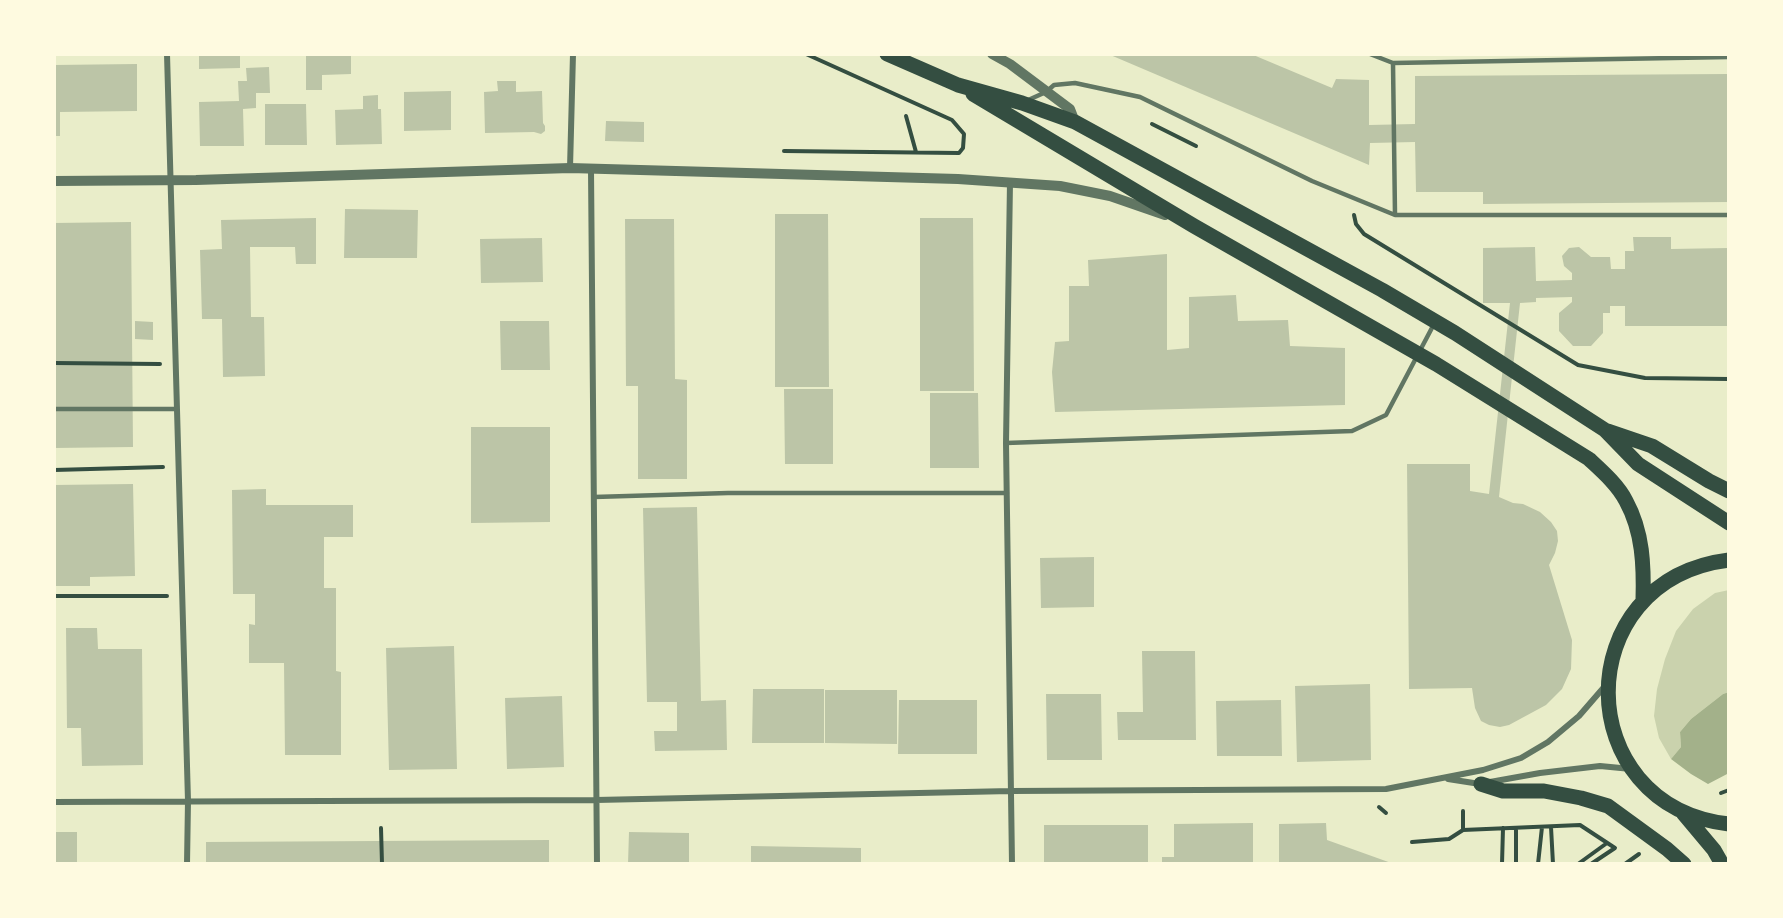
<!DOCTYPE html>
<html>
<head>
<meta charset="utf-8">
<style>
	body { margin:0 }
	#map { position:relative; width:1783px; height:918px; overflow:hidden; background:#e9edc9; font-family:"Fira Sans Condensed",sans-serif }
	canvas { display:block }
	.frame { position:absolute; inset:0; border:56px solid #fefae0; pointer-events:none }
</style>
</head>
<body>
<div id="map">
<canvas width="1783" height="918"></canvas>
<div class="frame"></div>
</div>
<script>
const g = document.querySelector('canvas').getContext('2d');
g.lineJoin = 'round';
function paint(path, color) { g.fillStyle = color; g.fill(path, 'evenodd'); }
function trace(path, color, width, dash) { g.strokeStyle = color; g.lineWidth = width; g.lineCap = dash ? 'butt' : 'round'; g.setLineDash(dash || []); g.stroke(path); }
paint(new Path2D(`
	M 1729,590 L 1729,692 L 1723,694 L 1691,719 L 1680,732 L 1681,747 L 1671,759 L 1659,738 L 1654,716 L 1657,689 L 1665,659 L 1676,631 L 1693,609 L 1715,593 Z`), '#cad2ad');
paint(new Path2D(`
	M 1729,692 L 1729,773 L 1708,784 L 1691,774 L 1671,759 L 1681,747 L 1680,732 L 1691,719 L 1723,694 Z`), '#a3b18a');
paint(new Path2D(`
	M 199,54 L 240,54 L 240,68 L 199,69 Z
	M 306,54 L 351,54 L 351,74 L 322,75 L 322,90 L 306,90 Z
	M 1108,54 L 1251,54 L 1332,88 L 1336,79 L 1369,80 L 1369,125 L 1415,124 L 1415,76 L 1729,74 L 1729,202 L 1483,204 L 1483,192 L 1416,192 L 1415,142 L 1370,143 L 1369,165 Z
	M 137,64 L 137,111 L 60,112 L 60,136 L 54,136 L 54,65 Z
	M 269,67 L 270,93 L 256,93 L 256,108 L 243,109 L 244,146 L 200,146 L 199,102 L 239,101 L 238,81 L 247,81 L 246,68 Z
	M 497,81 L 516,81 L 516,92 L 542,91 L 543,123 L 545,126 L 545,131 L 541,134 L 534,132 L 485,133 L 484,92 L 498,91 Z
	M 451,91 L 451,130 L 404,131 L 404,92 Z
	M 378,95 L 378,109 L 381,109 L 382,144 L 336,145 L 335,110 L 363,109 L 363,96 Z
	M 265,104 L 306,104 L 307,145 L 265,145 Z
	M 606,121 L 644,122 L 644,142 L 605,141 Z
	M 345,209 L 418,210 L 417,258 L 344,258 Z
	M 775,214 L 828,214 L 829,387 L 775,387 Z
	M 316,218 L 316,264 L 296,264 L 295,247 L 250,247 L 251,317 L 264,317 L 265,376 L 223,377 L 222,319 L 202,319 L 200,250 L 222,249 L 221,220 Z
	M 920,218 L 973,218 L 974,391 L 920,391 Z
	M 625,219 L 674,219 L 675,379 L 687,380 L 687,479 L 638,479 L 638,386 L 626,386 Z
	M 131,222 L 133,447 L 54,448 L 54,223 Z
	M 1633,237 L 1671,237 L 1671,249 L 1729,248 L 1729,326 L 1625,326 L 1625,306 L 1610,306 L 1610,313 L 1603,313 L 1603,333 L 1591,346 L 1573,346 L 1559,331 L 1559,313 L 1572,302 L 1572,297 L 1536,298 L 1536,302 L 1520,303 L 1499,497 L 1513,503 L 1523,504 L 1540,512 L 1551,522 L 1557,531 L 1558,541 L 1555,553 L 1549,565 L 1572,640 L 1571,669 L 1562,689 L 1546,705 L 1509,725 L 1500,727 L 1489,725 L 1481,721 L 1475,708 L 1472,688 L 1409,689 L 1407,464 L 1470,464 L 1470,491 L 1489,494 L 1510,303 L 1483,303 L 1483,248 L 1535,247 L 1536,281 L 1572,280 L 1572,273 L 1564,266 L 1562,256 L 1569,248 L 1579,247 L 1591,257 L 1610,257 L 1611,269 L 1625,269 L 1625,251 L 1634,251 Z
	M 542,238 L 543,282 L 481,283 L 480,239 Z
	M 1167,254 L 1167,350 L 1189,348 L 1189,297 L 1236,295 L 1238,321 L 1288,320 L 1290,346 L 1345,348 L 1345,405 L 1055,412 L 1052,372 L 1055,342 L 1069,341 L 1069,286 L 1089,286 L 1088,260 Z
	M 135,321 L 153,322 L 153,340 L 135,339 Z
	M 500,321 L 549,321 L 550,370 L 501,370 Z
	M 784,389 L 833,389 L 833,464 L 785,464 Z
	M 930,393 L 978,393 L 979,468 L 930,468 Z
	M 471,427 L 550,427 L 550,522 L 471,523 Z
	M 133,484 L 135,576 L 90,577 L 90,586 L 54,586 L 54,485 Z
	M 266,489 L 266,505 L 353,505 L 353,537 L 324,537 L 324,588 L 336,588 L 336,671 L 341,672 L 341,755 L 285,755 L 284,663 L 249,663 L 249,624 L 255,625 L 255,594 L 233,594 L 232,490 Z
	M 697,507 L 701,701 L 726,700 L 727,750 L 655,751 L 654,731 L 677,731 L 677,702 L 647,702 L 643,508 Z
	M 1094,557 L 1094,607 L 1041,608 L 1040,558 Z
	M 66,628 L 97,628 L 98,649 L 142,649 L 143,765 L 82,766 L 81,728 L 67,728 Z
	M 454,646 L 457,769 L 389,770 L 386,648 Z
	M 1142,651 L 1195,651 L 1196,740 L 1118,740 L 1117,712 L 1143,712 Z
	M 1370,684 L 1371,760 L 1297,762 L 1295,686 Z
	M 753,689 L 824,689 L 824,743 L 752,743 Z
	M 825,690 L 897,690 L 897,744 L 825,743 Z
	M 1046,694 L 1101,694 L 1102,760 L 1047,760 Z
	M 562,696 L 564,767 L 507,769 L 505,698 Z
	M 899,700 L 977,700 L 977,754 L 898,754 Z
	M 1281,700 L 1282,756 L 1217,756 L 1216,701 Z
	M 1253,823 L 1253,864 L 1162,864 L 1162,857 L 1174,857 L 1174,824 Z
	M 1326,823 L 1327,840 L 1394,864 L 1279,864 L 1279,824 Z
	M 1044,825 L 1148,825 L 1148,864 L 1044,864 Z
	M 54,832 L 77,832 L 77,864 L 54,864 Z
	M 629,832 L 689,833 L 689,864 L 628,864 Z
	M 549,840 L 549,864 L 206,864 L 206,842 Z
	M 751,846 L 861,848 L 861,864 L 751,864 Z`), '#bcc5a7');
trace(new Path2D(`
	M 906,116 L 916,152
	M 1152,124 L 1196,146
	M 784,151 L 959,153 L 963,148 L 964,134 L 952,120 L 806,54
	M 1354,215 L 1356,224 L 1364,234 L 1578,365 L 1645,378 L 1729,379
	M 54,363 L 160,364
	M 54,470 L 163,467
	M 54,596 L 167,596
	M 1721,793 L 1729,790
	M 1379,807 L 1386,813
	M 1463,811 L 1463,830
	M 1551,827 L 1553,864
	M 381,828 L 382,864
	M 1412,842 L 1449,839 L 1463,830 L 1580,825 L 1615,848 L 1591,864
	M 1502,864 L 1503,828
	M 1516,864 L 1516,828
	M 1538,864 L 1542,827
	M 1578,864 L 1607,843
	M 1625,864 L 1639,854`), '#344e41', 4);
trace(new Path2D(`
	M 1370,54 L 1393,63 L 1729,57
	M 1393,63 L 1395,215
	M 1026,101 L 1046,92 L 1054,85 L 1075,83 L 1140,97 L 1312,181 L 1395,215 L 1729,215
	M 54,409 L 177,409
	M 1006,443 L 1352,431 L 1386,415 L 1434,324
	M 594,497 L 728,493 L 1007,493`), '#617663', 4.5);
trace(new Path2D(`
	M 167,54 L 188,801 L 187,864
	M 570,168 L 573,54
	M 591,170 L 597,864
	M 1010,182 L 1006,443 L 1012,864
	M 1448,779 L 1480,784
	M 1490,782 L 1540,773 L 1600,766 L 1631,769
	M 54,802 L 596,800 L 1011,791 L 1386,789 L 1483,770 L 1521,758 L 1548,742 L 1579,716 L 1605,686`), '#617663', 6);
trace(new Path2D(`
	M 992,54 L 1010,64 L 1070,109 L 1075,122
	M 54,181 L 196,180 L 570,168 L 958,179 L 1060,186 L 1110,196 L 1165,215`), '#617663', 10);
trace(new Path2D(`
	M 887,54 L 958,85 L 1022,103 L 1075,122 L 1382,290 L 1455,333 L 1605,430 L 1638,464 L 1729,523
	M 973,94 L 1194,226 L 1436,364 L 1589,459 C 1602,471 1618,485 1626,501 C 1643,532 1644,566 1643,601
	M 1608,431 L 1652,446 L 1709,481 L 1729,491
	M 1729,560 C 1567,580 1569,806 1729,824
	M 1481,784 L 1503,791 L 1544,791 L 1581,798 L 1608,806 L 1667,849 L 1684,864
	M 1683,813 L 1714,850 L 1722,864`), '#344e41', 15);
</script>
</body>
</html>
